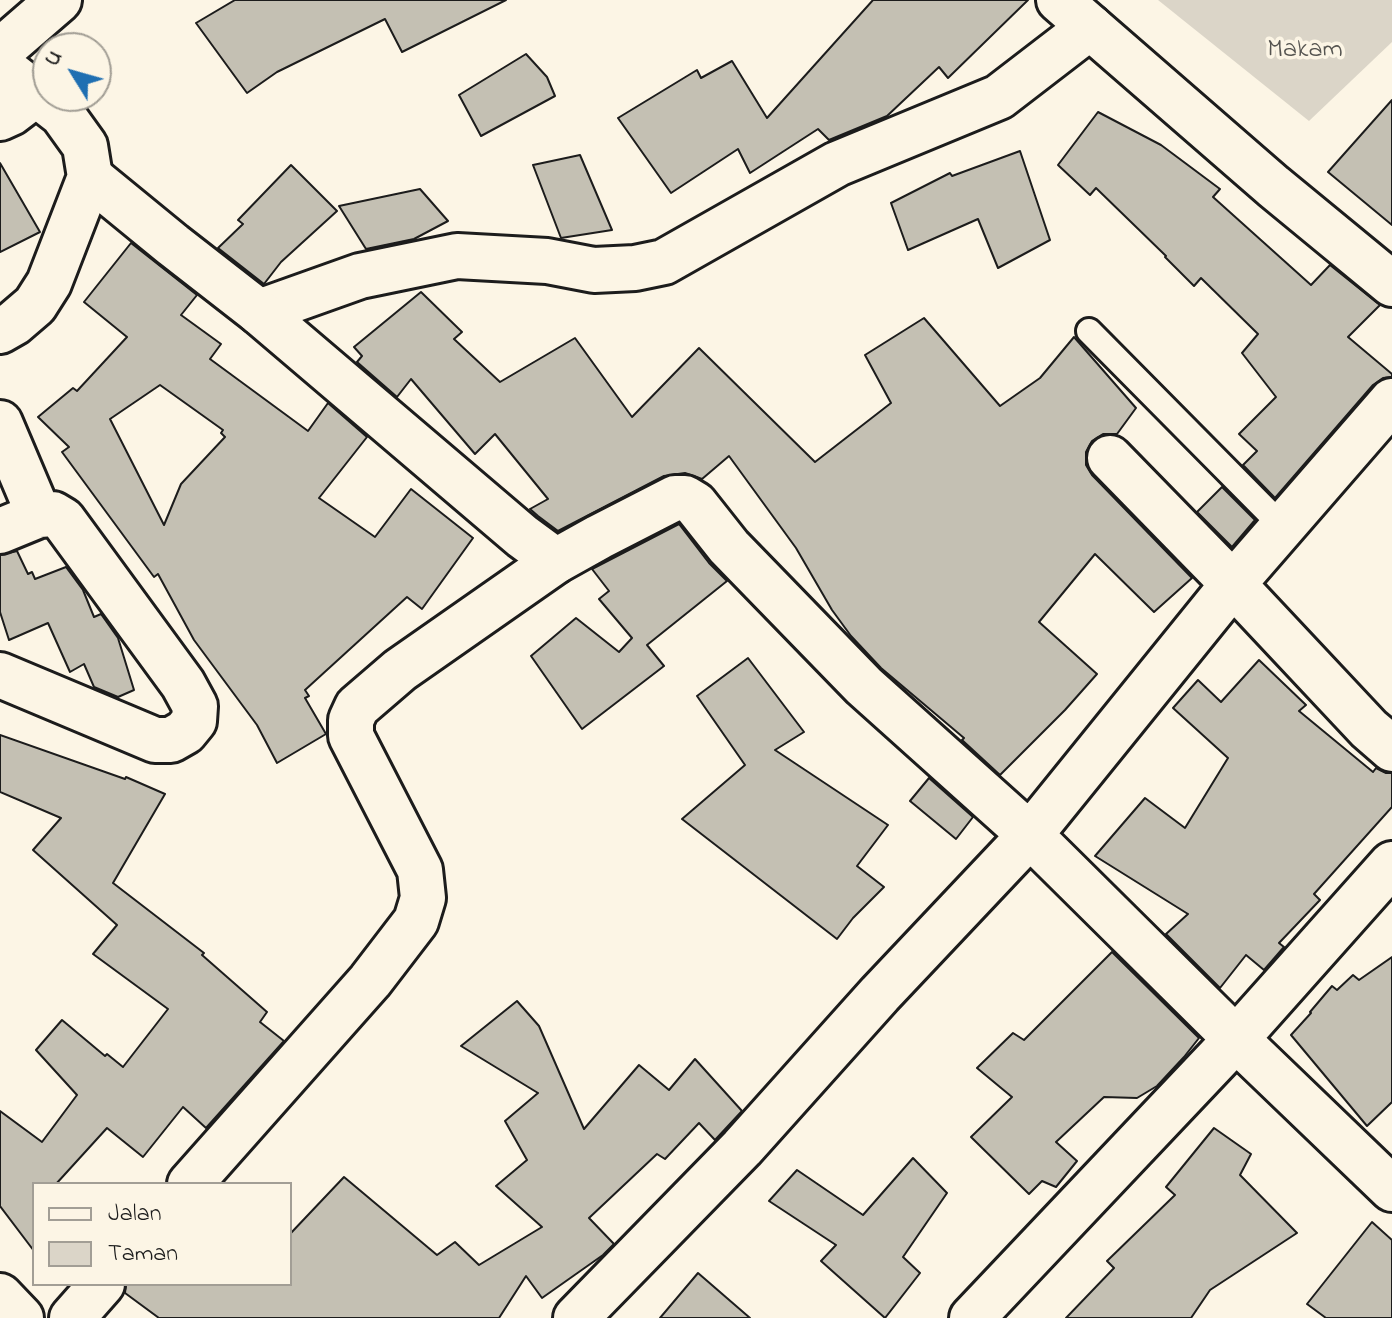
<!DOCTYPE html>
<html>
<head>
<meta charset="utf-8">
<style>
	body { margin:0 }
	#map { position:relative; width:1392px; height:1318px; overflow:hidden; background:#fcf5e5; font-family:"Indie Flower",sans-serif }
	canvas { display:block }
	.legend { position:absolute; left:32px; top:1182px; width:260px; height:104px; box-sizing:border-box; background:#fcf5e5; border:2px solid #a29e95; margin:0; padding:10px 14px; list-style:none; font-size:24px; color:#1c1c1c }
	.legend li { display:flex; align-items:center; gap:16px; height:40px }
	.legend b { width:40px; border:2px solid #a29e95 }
	.north { position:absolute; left:32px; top:32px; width:80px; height:80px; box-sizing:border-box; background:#fcf5e5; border:2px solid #a29e95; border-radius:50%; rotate:307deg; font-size:22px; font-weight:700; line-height:32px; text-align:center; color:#1c1c1c }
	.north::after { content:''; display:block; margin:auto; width:28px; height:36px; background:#1f6fb2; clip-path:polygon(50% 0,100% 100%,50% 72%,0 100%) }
</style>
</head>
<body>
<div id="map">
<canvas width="1392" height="1318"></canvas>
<ul class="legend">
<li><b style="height:10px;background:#fcf5e5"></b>Jalan</li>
<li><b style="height:22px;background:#dbd5c8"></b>Taman</li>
</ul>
<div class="north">U</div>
</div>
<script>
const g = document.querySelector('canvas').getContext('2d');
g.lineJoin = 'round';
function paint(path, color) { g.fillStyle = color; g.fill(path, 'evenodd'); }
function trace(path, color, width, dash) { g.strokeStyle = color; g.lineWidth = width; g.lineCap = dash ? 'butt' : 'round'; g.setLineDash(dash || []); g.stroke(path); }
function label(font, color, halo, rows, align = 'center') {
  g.font = font + ' "Indie Flower",sans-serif'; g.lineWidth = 7; g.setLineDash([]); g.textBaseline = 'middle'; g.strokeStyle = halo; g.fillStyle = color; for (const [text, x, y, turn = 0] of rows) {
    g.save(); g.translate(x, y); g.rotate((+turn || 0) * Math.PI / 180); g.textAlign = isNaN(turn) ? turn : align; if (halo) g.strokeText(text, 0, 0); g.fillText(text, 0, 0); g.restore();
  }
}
paint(new Path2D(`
	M 1158,0 L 1392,0 L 1392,42 L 1309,121 Z`), '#dbd5c8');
const building = new Path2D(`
	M 235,0 L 506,0 L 402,52 L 385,19 L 277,72 L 247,93 L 196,23 Z
	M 873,0 L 1028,0 L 948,78 L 939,67 L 887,116 L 829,140 L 818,129 L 750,173 L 738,149 L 671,193 L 618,118 L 697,70 L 701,78 L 732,61 L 767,118 Z
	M 526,54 L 547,77 L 555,96 L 481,136 L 459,95 Z
	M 1392,100 L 1392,225 L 1328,172 Z
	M 1098,112 L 1161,145 L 1220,189 L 1213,197 L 1311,285 L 1330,265 L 1380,305 L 1348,337 L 1392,374 L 1392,377 L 1383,378 L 1373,385 L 1275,498 L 1243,465 L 1257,451 L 1239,434 L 1276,397 L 1242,353 L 1258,334 L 1201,278 L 1194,286 L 1165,257 L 1166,256 L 1096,188 L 1090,195 L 1058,165 Z
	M 1020,151 L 1050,240 L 998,268 L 978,219 L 908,250 L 891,203 L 950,173 L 952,176 Z
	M 580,155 L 612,230 L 561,238 L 533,165 Z
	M 0,163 L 40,232 L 0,252 Z
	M 291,165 L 337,211 L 281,262 L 264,284 L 218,248 L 243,224 L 238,220 Z
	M 420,189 L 448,221 L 414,239 L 366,249 L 339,206 Z
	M 131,243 L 197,295 L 181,315 L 221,344 L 210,359 L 308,431 L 328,403 L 367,437 L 319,498 L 375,537 L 411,489 L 473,538 L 422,609 L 407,597 L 305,690 L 309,696 L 305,698 L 326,734 L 277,763 L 257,725 L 194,640 L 158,574 L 154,577 L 62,452 L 69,447 L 38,417 L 73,388 L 77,391 L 127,337 L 84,302 ZM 160,385 L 223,430 L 221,433 L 225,437 L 181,484 L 164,525 L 110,419 Z
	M 421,292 L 462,332 L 454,339 L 500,382 L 575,338 L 632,417 L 699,348 L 815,462 L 891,403 L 865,355 L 924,318 L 1000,406 L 1040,378 L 1074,337 L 1136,408 L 1117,434 L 1103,434 L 1092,441 L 1086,452 L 1086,465 L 1092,475 L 1192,578 L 1154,612 L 1095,554 L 1039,622 L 1097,674 L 1065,710 L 1000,775 L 962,740 L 964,738 L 881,668 L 851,636 L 832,610 L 796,548 L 729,456 L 702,479 L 685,473 L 664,476 L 558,531 L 538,516 L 530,509 L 548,499 L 495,434 L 475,454 L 411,379 L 397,397 L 357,362 L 362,356 L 354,347 Z
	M 1222,487 L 1255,520 L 1232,547 L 1197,512 Z
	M 679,524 L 709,563 L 727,581 L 647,645 L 664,666 L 582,729 L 531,656 L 576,618 L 619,652 L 632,638 L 599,599 L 609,591 L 592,569 Z
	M 17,551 L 28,574 L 32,572 L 35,579 L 66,567 L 83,590 L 94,617 L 101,614 L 118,638 L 134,690 L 118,697 L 94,687 L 84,664 L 70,672 L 48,623 L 9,640 L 0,612 L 0,555 Z
	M 748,658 L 804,732 L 775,750 L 888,825 L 857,866 L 884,887 L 853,918 L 837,939 L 682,819 L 745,765 L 697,696 Z
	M 1259,660 L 1306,705 L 1299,711 L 1373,772 L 1376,768 L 1386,773 L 1392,773 L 1392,807 L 1314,894 L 1320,900 L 1279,943 L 1284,947 L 1264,970 L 1246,955 L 1220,988 L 1166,934 L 1188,914 L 1095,856 L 1145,798 L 1185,828 L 1228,758 L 1173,708 L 1198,680 L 1221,702 Z
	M 0,735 L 125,779 L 126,777 L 165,794 L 113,883 L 204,953 L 202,955 L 267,1012 L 260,1022 L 284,1041 L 206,1128 L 183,1107 L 143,1157 L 107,1128 L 56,1184 L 34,1184 L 34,1251 L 0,1206 L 0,1111 L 42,1142 L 77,1095 L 36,1050 L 62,1020 L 105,1056 L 107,1054 L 123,1067 L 168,1009 L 93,954 L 117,925 L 33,850 L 61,818 L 0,792 Z
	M 929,778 L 973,817 L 956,839 L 910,801 Z
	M 1112,952 L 1199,1038 L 1184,1057 L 1157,1086 L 1137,1098 L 1104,1097 L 1056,1142 L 1077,1161 L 1056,1187 L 1042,1181 L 1029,1194 L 971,1137 L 1012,1097 L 977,1068 L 1013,1033 L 1024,1040 Z
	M 1392,957 L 1392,1102 L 1367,1126 L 1291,1035 L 1311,1013 L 1310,1012 L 1332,986 L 1337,990 L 1353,975 L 1359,980 Z
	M 517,1001 L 539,1026 L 584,1129 L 639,1065 L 669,1090 L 695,1059 L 742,1111 L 715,1140 L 699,1123 L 665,1159 L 657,1154 L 589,1218 L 614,1244 L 603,1255 L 542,1298 L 526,1276 L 499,1318 L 159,1318 L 125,1293 L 126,1284 L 290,1284 L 290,1234 L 344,1177 L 437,1255 L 455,1242 L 479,1265 L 542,1227 L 496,1186 L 527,1160 L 505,1121 L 538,1093 L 461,1046 Z
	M 1214,1128 L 1251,1154 L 1240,1175 L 1297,1233 L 1210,1290 L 1191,1318 L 1066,1318 L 1114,1268 L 1107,1261 L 1175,1195 L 1166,1187 Z
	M 913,1158 L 947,1193 L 903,1257 L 920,1273 L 885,1318 L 821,1261 L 836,1245 L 769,1201 L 797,1170 L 863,1215 Z
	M 1372,1222 L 1392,1240 L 1392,1318 L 1326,1318 L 1307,1304 Z
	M 698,1273 L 750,1318 L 660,1318 Z`);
paint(building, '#c4c0b3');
trace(building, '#1c1c1c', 2);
const service = new Path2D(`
	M 1089,331 L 1283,527`);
const minor = new Path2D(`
	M 0,51 L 59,0
	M 0,66 L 62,114 L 85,146 L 90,177 L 49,283 L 35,305 L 14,323 L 0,331
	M 0,118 L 11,113 L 36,94
	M 259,312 L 360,276 L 457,256 L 547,261 L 594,270 L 635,268 L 664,262 L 837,164 L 999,97 L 1090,27
	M 0,423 L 39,515
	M 1110,458 L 1233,584 L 1369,729 L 1392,749
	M 0,531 L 39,515 L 53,514 L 63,520 L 183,684 L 195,706 L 194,721 L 185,732 L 171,740 L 155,740 L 0,675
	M 190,1184 L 370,981 L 416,921 L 423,898 L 420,870 L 351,736 L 351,720 L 357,707 L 400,670 L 556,561 L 599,537 L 675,498 L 685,498 L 695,504 L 729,547 L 864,686 L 1030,835 L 1236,1039 L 1392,1189
	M 0,1296 L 21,1318
	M 72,1318 L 102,1284
	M 576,1318 L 742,1148 L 880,994 L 1030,835 L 1233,584 L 1392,401
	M 972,1318 L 1236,1039 L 1392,864`);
const secondary = new Path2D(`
	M 1059,0 L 1273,186 L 1392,284
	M 90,177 L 173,245 L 259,312 L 522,536 L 556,561`);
trace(service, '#1c1c1c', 30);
trace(minor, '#1c1c1c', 50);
trace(secondary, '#1c1c1c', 50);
trace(service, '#fcf5e5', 24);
trace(minor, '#fcf5e5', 44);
trace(secondary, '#fcf5e5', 44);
label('26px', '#555450', '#fcf5e5', [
	["Makam",1305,52]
]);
</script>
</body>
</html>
